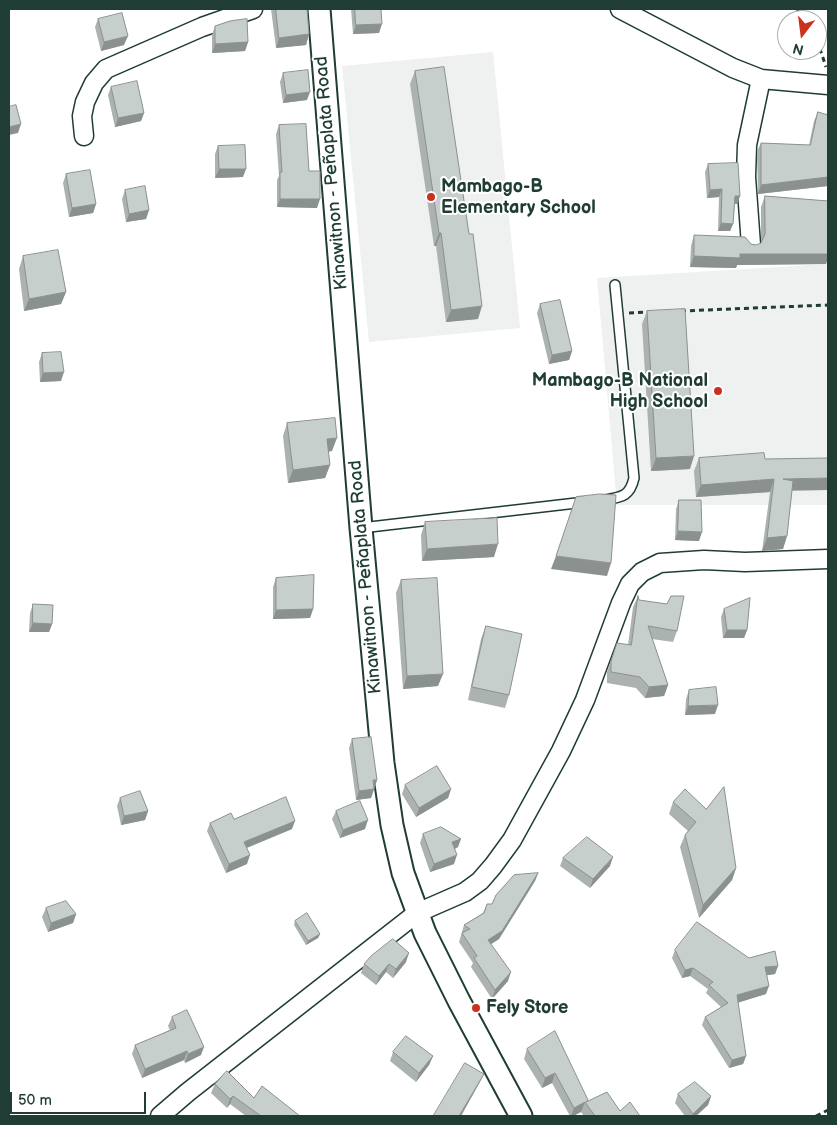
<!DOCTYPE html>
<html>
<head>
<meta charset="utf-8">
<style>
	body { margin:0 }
	#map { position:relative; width:837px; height:1125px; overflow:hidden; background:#fff; font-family:"Balsamiq Sans",sans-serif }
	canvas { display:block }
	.frame { position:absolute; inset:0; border:10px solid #1f3d34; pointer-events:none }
	.north { position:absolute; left:777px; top:10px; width:50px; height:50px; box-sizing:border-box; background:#fff; border:1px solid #a5b1ae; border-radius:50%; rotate:195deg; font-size:14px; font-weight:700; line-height:20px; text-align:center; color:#1f3d34 }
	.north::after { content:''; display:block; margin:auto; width:18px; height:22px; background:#c8321e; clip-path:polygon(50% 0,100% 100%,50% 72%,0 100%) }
	.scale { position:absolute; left:10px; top:1092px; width:136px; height:22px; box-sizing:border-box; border:2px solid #1f3d34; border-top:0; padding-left:6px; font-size:15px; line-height:18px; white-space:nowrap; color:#1f3d34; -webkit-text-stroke:4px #fff; paint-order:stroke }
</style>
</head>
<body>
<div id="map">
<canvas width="837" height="1125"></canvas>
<div class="frame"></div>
<div class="north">N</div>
<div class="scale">50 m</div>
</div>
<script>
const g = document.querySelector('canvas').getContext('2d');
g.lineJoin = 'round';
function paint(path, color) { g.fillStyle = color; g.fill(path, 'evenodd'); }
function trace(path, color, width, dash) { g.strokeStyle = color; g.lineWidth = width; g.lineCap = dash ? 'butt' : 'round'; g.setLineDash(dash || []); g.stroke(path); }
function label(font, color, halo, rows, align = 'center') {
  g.font = font + ' "Balsamiq Sans",sans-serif'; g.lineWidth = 4; g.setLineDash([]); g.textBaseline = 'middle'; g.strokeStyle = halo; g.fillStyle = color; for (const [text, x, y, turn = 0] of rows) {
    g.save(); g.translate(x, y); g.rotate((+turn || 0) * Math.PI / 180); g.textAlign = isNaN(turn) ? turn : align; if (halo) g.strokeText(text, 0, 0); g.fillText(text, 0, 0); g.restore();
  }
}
paint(new Path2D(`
	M 493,52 L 520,328 L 369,342 L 342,66 Z
	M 828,264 L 828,505 L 617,505 L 597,278 Z`), '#eef1f0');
const service = new Path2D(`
	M 605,500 C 622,497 630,496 634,478 L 615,285
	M 361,528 L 585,502`);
const minor = new Path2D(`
	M 620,9 L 733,68 L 761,79 L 828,85
	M 84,136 L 82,116 L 85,102 L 94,83 L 106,69 L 202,27 L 253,9
	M 751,245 L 746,177 L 747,145 L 761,79
	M 160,1116 L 188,1092 L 417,913 L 465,892 L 480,881 L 493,866 L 512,840 L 561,751 L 585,700 L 621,603 L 630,584 L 642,572 L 660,563 L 704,560 L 745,562 L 828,559`);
const tertiary = new Path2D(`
	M 319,9 L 361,528 L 383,763 L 392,825 L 403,873 L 425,933 L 459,1001 L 521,1116`);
trace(service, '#1f3d34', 12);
trace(minor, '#1f3d34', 21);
trace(tertiary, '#1f3d34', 25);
trace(new Path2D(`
	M 797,9 L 804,20
	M 817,40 L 826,67
	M 681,311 L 828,305
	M 629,313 L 650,312
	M 816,1116 L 828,1110`), '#1f3d34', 3, [5, 4]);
trace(service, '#fff', 9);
trace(minor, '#fff', 18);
trace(tertiary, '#fff', 21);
paint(new Path2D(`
	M 271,9 L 307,9 L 309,34 L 306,45 L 276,48 Z
	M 351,9 L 381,9 L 379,33 L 353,34 Z
	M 98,19 L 124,45 L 101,51 L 95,27 Z
	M 215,26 L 248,42 L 245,51 L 212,53 L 212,35 Z
	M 415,71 L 478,319 L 446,322 L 436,246 L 434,246 L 410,84 Z
	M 283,73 L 307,100 L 283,103 L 280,82 Z
	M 111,87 L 144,113 L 141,121 L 115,127 L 108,95 Z
	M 818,112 L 828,186 L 758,194 L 757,151 L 761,143 L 809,145 L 814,121 Z
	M 279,125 L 309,171 L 317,208 L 277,207 L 277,180 L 279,176 L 276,134 Z
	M 218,146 L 243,177 L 215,178 L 215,154 Z
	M 708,164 L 740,196 L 737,204 L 735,203 L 733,224 L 730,231 L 718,231 L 719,197 L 707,198 L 705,172 Z
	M 66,174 L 96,204 L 93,213 L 69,217 L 63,183 Z
	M 125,190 L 149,210 L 146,219 L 126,222 L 122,199 Z
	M 765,196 L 828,201 L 828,258 L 826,264 L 737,265 L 736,268 L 690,267 L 691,246 L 694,235 L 756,245 L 761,243 L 761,207 Z
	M 23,256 L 66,292 L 61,304 L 24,311 L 19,269 Z
	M 540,304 L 572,351 L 569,360 L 549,364 L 537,313 Z
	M 647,311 L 690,469 L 651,471 L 642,324 Z
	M 42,353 L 61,381 L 40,382 L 39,362 Z
	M 287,423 L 332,451 L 328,452 L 330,465 L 325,478 L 288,483 L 283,436 Z
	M 699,458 L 765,459 L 792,491 L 787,536 L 783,549 L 762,551 L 770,492 L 696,497 L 694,471 Z
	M 679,500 L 699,541 L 675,540 L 676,509 Z
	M 425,522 L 494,557 L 422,561 L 421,535 Z
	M 276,578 L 313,609 L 310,618 L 273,619 L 273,587 Z
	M 401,580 L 438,686 L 403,689 L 396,593 Z
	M 638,596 L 639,600 L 677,631 L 673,642 L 652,639 L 668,685 L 664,696 L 645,698 L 636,688 L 607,683 L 607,672 L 617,643 L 628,645 L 633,607 Z
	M 33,604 L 52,624 L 49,632 L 29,632 L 30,613 Z
	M 724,609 L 747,630 L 744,638 L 723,638 L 721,617 Z
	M 486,626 L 509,695 L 505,708 L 468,700 L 481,639 Z
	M 689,690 L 715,714 L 685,715 L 686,699 Z
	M 352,739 L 377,780 L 371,798 L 356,800 L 349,748 Z
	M 405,785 L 451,789 L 448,798 L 416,817 L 402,794 Z
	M 120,798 L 148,811 L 145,820 L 121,825 L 117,806 Z
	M 673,802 L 706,809 L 736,868 L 732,880 L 699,918 L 680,847 L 685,835 L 688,831 L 669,814 Z
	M 336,811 L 365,829 L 340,838 L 332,819 Z
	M 234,819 L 292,829 L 247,848 L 247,864 L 226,873 L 207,831 L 210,823 Z
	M 423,834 L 458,847 L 455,849 L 454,864 L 430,872 L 420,843 Z
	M 563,858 L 610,866 L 590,888 L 560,866 Z
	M 538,873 L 535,881 L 499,939 L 491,944 L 508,981 L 492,999 L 471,967 L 473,963 L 459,942 L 464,925 L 483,913 L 487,904 L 492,904 Z
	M 46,908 L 76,914 L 73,923 L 48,932 L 42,917 Z
	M 295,921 L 320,934 L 318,938 L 306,945 L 294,925 Z
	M 675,950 L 749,958 L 778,966 L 775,974 L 767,975 L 766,994 L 738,1002 L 746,1056 L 743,1064 L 729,1068 L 702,1025 L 705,1017 L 721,1007 L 706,993 L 708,989 L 690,976 L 682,978 L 672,958 Z
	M 406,962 L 393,978 L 386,972 L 376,985 L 361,973 L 364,964 Z
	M 172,1017 L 201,1055 L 185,1063 L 184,1060 L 142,1078 L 132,1054 L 135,1045 L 170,1030 L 168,1026 Z
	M 527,1049 L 588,1101 L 620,1111 L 640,1116 L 584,1116 L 581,1112 L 573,1116 L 570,1116 L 552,1083 L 542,1088 L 524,1059 Z
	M 393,1052 L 433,1056 L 429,1065 L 416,1082 L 390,1061 Z
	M 215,1084 L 254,1098 L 300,1116 L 246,1116 L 230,1104 L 227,1108 L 211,1093 Z
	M 678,1094 L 711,1096 L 708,1105 L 696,1116 L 685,1116 L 675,1103 Z`), '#abb2af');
paint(new Path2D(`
	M 382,24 L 379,33 L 353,34 L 356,25 Z
	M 309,34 L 306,45 L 276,48 L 279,38 Z
	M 128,36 L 124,45 L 101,51 L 104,42 Z
	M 248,42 L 245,51 L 212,53 L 215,44 Z
	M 310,92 L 307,100 L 283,103 L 286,95 Z
	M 144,113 L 141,121 L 115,127 L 118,118 Z
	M 21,124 L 18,133 L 9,135 L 9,127 Z
	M 219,169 L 246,169 L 243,177 L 215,178 Z
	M 828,177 L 828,186 L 758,194 L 761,185 Z
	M 722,189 L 719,197 L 707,198 L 710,190 Z
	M 735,196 L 740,196 L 737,204 L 732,203 Z
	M 280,199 L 320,199 L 317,208 L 277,207 Z
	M 96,204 L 93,213 L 69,217 L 72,208 Z
	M 149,210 L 146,219 L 126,222 L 129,214 Z
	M 721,223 L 733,224 L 730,231 L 718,231 Z
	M 439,233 L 441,233 L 436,246 L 434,246 Z
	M 740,254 L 828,254 L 828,258 L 826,264 L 737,265 L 736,268 L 690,267 L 694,256 Z
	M 66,292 L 61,304 L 24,311 L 29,299 Z
	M 482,306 L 478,319 L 446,322 L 451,310 Z
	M 572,351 L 569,360 L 549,364 L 552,355 Z
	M 64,372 L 61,381 L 40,382 L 43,373 Z
	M 337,438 L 332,451 L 322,452 L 327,439 Z
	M 694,456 L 690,469 L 651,471 L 656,458 Z
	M 330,465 L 325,478 L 288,483 L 293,470 Z
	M 828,478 L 828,490 L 778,491 L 783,479 Z
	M 774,479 L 770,492 L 696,497 L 701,485 Z
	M 678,531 L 702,532 L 699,541 L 675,540 Z
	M 787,536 L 783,549 L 762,551 L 767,538 Z
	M 498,544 L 494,557 L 422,561 L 427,549 Z
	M 556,556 L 611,563 L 607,576 L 551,569 Z
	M 313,609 L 310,618 L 273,619 L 276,610 Z
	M 33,623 L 52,624 L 49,632 L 29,632 Z
	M 727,630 L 747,630 L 744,638 L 723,638 Z
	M 443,674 L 438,686 L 403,689 L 407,676 Z
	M 668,685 L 664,696 L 645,698 L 649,687 Z
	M 718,705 L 715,714 L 685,715 L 688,706 Z
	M 373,780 L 377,780 L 374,789 Z
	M 374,789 L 371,798 L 356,800 L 359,791 Z
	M 451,789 L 448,798 L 416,817 L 419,808 Z
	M 148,811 L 145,820 L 121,825 L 124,816 Z
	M 368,820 L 365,829 L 340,838 L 343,830 Z
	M 295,821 L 292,829 L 241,850 L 244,842 Z
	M 461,839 L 458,847 L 449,851 L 452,842 Z
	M 250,855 L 247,864 L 226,873 L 229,864 Z
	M 457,855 L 454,864 L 430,872 L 434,864 Z
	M 613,857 L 610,866 L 590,888 L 593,879 Z
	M 736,868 L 732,880 L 699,918 L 703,905 Z
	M 538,873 L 535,881 L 499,939 L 485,948 L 488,940 Z
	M 76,914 L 73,923 L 48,932 L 51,923 Z
	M 320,934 L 318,938 L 306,945 L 308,941 Z
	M 409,953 L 406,962 L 393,978 L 396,969 Z
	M 389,964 L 386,972 L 376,985 L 379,976 Z
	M 778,966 L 775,974 L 762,976 L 765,967 Z
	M 693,968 L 690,976 L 682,978 L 685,970 Z
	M 511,972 L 508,981 L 492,999 L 495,990 Z
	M 769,986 L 766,994 L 734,1004 L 737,995 Z
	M 204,1047 L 201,1055 L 185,1063 L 188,1054 Z
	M 187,1051 L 184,1060 L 142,1078 L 145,1069 Z
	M 433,1056 L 429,1065 L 416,1082 L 419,1073 Z
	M 746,1056 L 743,1064 L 729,1068 L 732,1060 Z
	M 555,1073 L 552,1083 L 542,1088 L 545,1078 Z
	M 484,1074 L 480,1082 L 461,1116 L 459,1116 Z
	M 233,1096 L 230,1104 L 227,1108 L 230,1099 Z
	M 711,1096 L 708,1105 L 696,1116 L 692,1116 L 693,1114 Z
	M 585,1102 L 581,1112 L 573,1116 L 571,1116 L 574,1108 Z`), '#8b918f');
const building = new Path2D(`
	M 276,9 L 307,9 L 309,34 L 279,38 Z
	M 355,9 L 381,9 L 382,24 L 356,25 Z
	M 122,13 L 128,36 L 104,42 L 98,19 Z
	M 247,19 L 248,42 L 215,44 L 215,26 L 230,21 Z
	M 444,67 L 469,234 L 473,234 L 482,306 L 451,310 L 441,233 L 439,233 L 415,71 Z
	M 308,70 L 310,92 L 286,95 L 283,73 Z
	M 137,81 L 144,113 L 118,118 L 111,87 Z
	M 16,105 L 21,124 L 9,127 L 9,107 Z
	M 818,112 L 828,115 L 828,177 L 761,185 L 761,143 L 810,145 Z
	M 306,124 L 309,171 L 320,171 L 320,199 L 280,199 L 280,172 L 282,172 L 279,125 Z
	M 245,145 L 246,169 L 219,169 L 218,146 Z
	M 738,163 L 740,196 L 735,196 L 733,224 L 721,223 L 722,189 L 710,190 L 708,164 Z
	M 90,170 L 96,204 L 72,208 L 66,174 Z
	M 145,186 L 149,210 L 129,214 L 125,190 Z
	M 765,196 L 828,201 L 828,254 L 740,254 L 740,258 L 694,256 L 694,235 L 745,237 L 751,244 L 756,245 L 761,243 L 765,234 Z
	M 58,250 L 66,292 L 29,299 L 23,256 Z
	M 560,300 L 572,351 L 552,355 L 540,304 Z
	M 685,309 L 694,456 L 656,458 L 647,311 Z
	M 61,352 L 64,372 L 43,373 L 42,353 Z
	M 335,418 L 337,438 L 327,439 L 330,465 L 293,470 L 287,423 Z
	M 764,453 L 765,459 L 828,458 L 828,478 L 783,479 L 793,481 L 787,536 L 767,538 L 774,479 L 701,485 L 699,458 Z
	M 600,494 L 616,495 L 611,563 L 556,556 L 576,497 Z
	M 679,500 L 701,500 L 702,532 L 678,531 Z
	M 497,518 L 498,544 L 427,549 L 425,522 Z
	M 314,575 L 313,609 L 276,610 L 276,578 Z
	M 437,578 L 443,674 L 407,676 L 401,580 Z
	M 638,596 L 639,600 L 667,604 L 671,596 L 684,596 L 677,631 L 648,626 L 668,685 L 649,687 L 640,677 L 611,672 L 611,661 L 617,643 L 631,645 Z
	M 750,598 L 747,630 L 727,630 L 724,609 Z
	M 33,604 L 53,605 L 52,624 L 33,623 Z
	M 486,626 L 522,634 L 509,695 L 472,687 Z
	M 716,687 L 718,705 L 688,706 L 689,690 Z
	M 371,737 L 377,780 L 373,780 L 374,789 L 359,791 L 352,739 Z
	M 437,766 L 451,789 L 419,808 L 405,785 Z
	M 724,787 L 736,868 L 703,905 L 685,835 L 696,822 L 673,802 L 685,789 L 706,809 Z
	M 140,791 L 148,811 L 124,816 L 120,798 Z
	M 286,797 L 295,821 L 244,842 L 250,855 L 229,864 L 210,823 L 231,813 L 234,819 Z
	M 360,801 L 368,820 L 343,830 L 336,811 Z
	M 441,827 L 461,839 L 452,842 L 457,855 L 434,864 L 423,834 Z
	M 587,837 L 613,857 L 593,879 L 563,858 Z
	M 538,873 L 502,931 L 488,940 L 511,972 L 495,990 L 474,958 L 477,956 L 462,933 L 470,929 L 464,925 L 484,913 L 487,904 L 492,904 L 496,895 L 514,875 Z
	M 66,901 L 76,914 L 51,923 L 46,908 Z
	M 307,913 L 320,934 L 308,941 L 295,921 Z
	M 697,922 L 749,958 L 775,951 L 778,966 L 765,967 L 769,986 L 737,995 L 746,1056 L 732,1060 L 705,1017 L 728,1003 L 709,985 L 713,982 L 693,968 L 685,970 L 675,950 Z
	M 393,939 L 409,953 L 396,969 L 389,964 L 379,976 L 364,964 L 371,956 Z
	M 187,1010 L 204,1047 L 188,1054 L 187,1051 L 145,1069 L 135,1045 L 176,1028 L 172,1017 Z
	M 555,1031 L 588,1100 L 586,1102 L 607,1092 L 620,1111 L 630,1102 L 640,1116 L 595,1116 L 585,1102 L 574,1108 L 555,1073 L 545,1078 L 527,1049 Z
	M 406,1036 L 433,1056 L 419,1073 L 393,1052 Z
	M 465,1063 L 484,1074 L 459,1116 L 436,1116 L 434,1115 Z
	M 227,1071 L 254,1098 L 262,1086 L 300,1116 L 261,1116 L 233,1096 L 230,1099 L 215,1084 Z
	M 695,1082 L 711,1096 L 693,1114 L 678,1094 Z`);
paint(building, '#c7cfcc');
trace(building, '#8b918f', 1);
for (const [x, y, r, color] of [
	[431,197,5,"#c8321e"],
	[718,391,5,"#c8321e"],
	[476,1008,5,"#c8321e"]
]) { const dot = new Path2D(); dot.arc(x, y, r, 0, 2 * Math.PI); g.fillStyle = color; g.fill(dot); trace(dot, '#fff', 2); }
label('18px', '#1f3d34', '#fff', [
	["Kinawitnon - Peñaplata Road",332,173,-95],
	["Kinawitnon - Peñaplata Road",366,577,-95]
]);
label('bold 18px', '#1f3d34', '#fff', [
	["Mambago-B",441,187],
	["Elementary School",441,208],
	["Mambago-B National",708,381,"right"],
	["High School",708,402,"right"],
	["Fely Store",486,1008]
], 'left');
</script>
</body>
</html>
